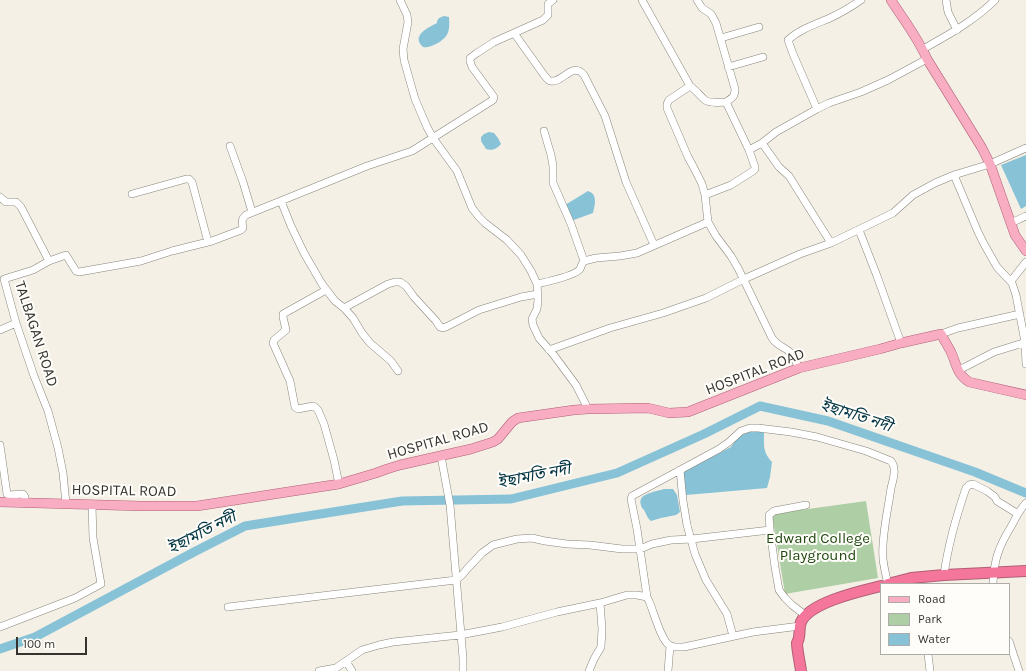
<!DOCTYPE html>
<html>
<head>
<meta charset="utf-8">
<style>
	body { margin:0 }
	#map { position:relative; width:1026px; height:671px; overflow:hidden; background:#f4f0e6; font-family:Karla,sans-serif }
	canvas { display:block }
	.legend { position:absolute; left:880px; top:583px; width:130px; height:72px; box-sizing:border-box; background:#fffdf9; border:1px solid #aeaca8; margin:0; padding:5px 7px; list-style:none; font-size:12px; color:#35332f }
	.legend li { display:flex; align-items:center; gap:8px; height:20px }
	.legend b { width:20px; border:1px solid #aeaca8 }
	.scale { position:absolute; left:16px; top:637px; width:71px; height:18px; box-sizing:border-box; border:2px solid #35332f; border-top:0; padding-left:5px; font-size:12px; line-height:14px; white-space:nowrap; color:#35332f; -webkit-text-stroke:3px #fffdf9; paint-order:stroke }
</style>
</head>
<body>
<div id="map">
<canvas width="1026" height="671"></canvas>
<ul class="legend">
<li><b style="height:5px;background:#f8adc3"></b>Road</li>
<li><b style="height:11px;background:#aecfa5"></b>Park</li>
<li><b style="height:11px;background:#87c2d7"></b>Water</li>
</ul>
<div class="scale">100 m</div>
</div>
<script>
const g = document.querySelector('canvas').getContext('2d');
g.lineJoin = 'round';
function paint(path, color) { g.fillStyle = color; g.fill(path, 'evenodd'); }
function trace(path, color, width, dash) { g.strokeStyle = color; g.lineWidth = width; g.lineCap = dash ? 'butt' : 'round'; g.setLineDash(dash || []); g.stroke(path); }
function label(font, color, halo, rows, align = 'center') {
  g.font = font + ' Karla,"Noto Sans Bengali",sans-serif'; g.lineWidth = 4; g.setLineDash([]); g.textBaseline = 'middle'; g.strokeStyle = halo; g.fillStyle = color; for (const [text, x, y, turn = 0] of rows) {
    g.save(); g.translate(x, y); g.rotate((+turn || 0) * Math.PI / 180); g.textAlign = isNaN(turn) ? turn : align; if (halo) g.strokeText(text, 0, 0); g.fillText(text, 0, 0); g.restore();
  }
}
paint(new Path2D(`
	M 866,501 L 878,578 L 785,594 L 772,514 Z`), '#aecfa5');
paint(new Path2D(`
	M 444,16 L 449,17 C 450,31 449,37 436,44 C 431,46 428,48 423,47 C 411,36 427,28 437,23 L 437,21 L 439,18 Z
	M 489,132 L 494,133 L 498,138 L 501,144 C 497,149 492,151 486,149 L 481,141 L 481,137 L 484,134 Z
	M 1026,155 L 1026,206 L 1021,209 L 1001,165 Z
	M 588,191 C 598,194 595,205 593,213 L 571,221 L 565,205 Z
	M 757,430 L 764,433 C 764,447 763,452 772,462 L 770,477 L 767,488 L 686,495 L 682,473 L 711,457 L 731,447 L 737,438 L 749,431 Z
	M 664,489 L 673,489 L 677,495 L 680,512 L 676,515 L 661,518 L 651,521 C 647,518 647,515 644,510 C 643,509 641,507 641,505 C 637,493 656,492 664,489 Z`), '#87c2d7');
trace(new Path2D(`
	M 0,649 L 35,637 L 194,552 L 245,526 L 402,501 L 511,499 L 617,473 L 704,434 L 760,406 L 828,421 L 975,472 L 1026,493`), '#87c2d7', 9);
const minor = new Path2D(`
	M 400,0 L 407,15 L 408,22 L 403,49 L 404,60 L 415,99 L 427,127 L 433,138 L 457,171 L 472,208 L 479,217 L 485,223 L 507,240 L 521,255 L 531,271 L 537,284 L 538,300 L 537,309 L 532,319 L 533,325 L 539,338 L 553,354 L 576,385 L 588,409
	M 642,0 L 690,86 C 696,90 700,96 705,100 C 710,104 720,102 726,102 L 749,150 L 762,143 L 779,167 L 789,176 L 831,243
	M 697,0 L 702,8 L 711,14 L 716,23 L 735,89 C 735,97 732,98 726,102
	M 946,0 L 948,12 L 957,30
	M 514,33 L 544,75 C 546,77 548,81 551,81 C 563,83 572,61 584,75 L 605,116 L 626,182 L 654,245
	M 721,38 L 759,27
	M 923,49 C 948,35 974,21 995,0
	M 728,67 L 763,57
	M 690,86 L 669,100 L 667,104 L 667,108 L 688,157 L 694,168 L 702,184 L 705,195 L 708,222 L 716,236 L 731,256 L 738,268 L 772,338 C 778,347 784,346 791,353 C 794,356 796,363 799,368
	M 817,109 L 793,54 L 788,40 C 800,29 816,24 830,18 C 841,13 851,7 861,0
	M 544,131 L 551,155 L 553,166 L 553,183 L 571,224 L 584,261
	M 762,143 L 776,132 L 817,109 L 829,103 L 861,92 L 888,80 L 927,59
	M 230,146 L 243,182 L 252,212
	M 954,175 L 978,232 L 984,244 L 997,267 L 1012,283 L 1016,295 L 1025,342 L 1026,364
	M 132,194 L 186,179 L 189,179 L 192,182 L 208,242
	M 705,195 L 731,185 L 753,171 L 755,169 L 755,167 L 749,150
	M 0,197 L 6,202 L 16,202 L 21,207 L 49,261 L 33,270 L 4,279 L 16,323 L 34,376 L 48,411 L 58,448 L 63,473 L 66,504
	M 281,201 L 291,226 L 304,253 L 322,284 L 335,301 L 344,308 L 353,318 L 362,333 L 370,343 L 391,361 L 398,371
	M 1011,223 L 1026,216
	M 859,230 L 877,276 L 901,343
	M 49,261 L 66,255 L 76,271 L 79,272 L 141,261 L 172,251 L 212,241 L 241,230 L 243,228 C 242,222 241,219 246,215 L 367,166 L 412,151 L 493,100 L 494,97 L 472,67 L 470,61 L 470,58 L 477,53 L 494,42 L 543,20 L 548,15 L 548,4 L 553,0
	M 1011,281 L 1026,262
	M 537,284 C 546,282 575,276 580,269 C 581,267 582,263 584,261 L 596,258 L 620,256 L 637,253 L 708,222
	M 326,290 L 283,314 L 283,317 L 286,330 L 274,340 L 273,343 L 290,381 L 295,407 L 298,409 L 313,406 L 315,407 L 318,410 L 324,424 L 334,460 L 339,484
	M 344,308 L 388,284 L 395,282 L 400,282 L 406,286 L 414,297 L 436,321 L 440,327 L 443,328 L 448,326 L 479,310 L 521,297 L 538,294
	M 0,330 L 16,323
	M 941,334 L 958,328 L 1020,314
	M 549,350 L 610,328 L 663,313 L 706,298 L 744,279 L 800,254 L 831,243 L 893,213 L 913,195 L 935,183 L 954,175 L 990,164 L 1026,148
	M 958,369 L 963,368 L 994,352 L 1026,342
	M 0,445 L 7,494 L 9,495 L 23,494 L 25,497 L 25,503
	M 441,456 L 450,505 L 463,658 L 463,671
	M 680,470 L 683,501 L 687,525 L 695,554 L 706,580 L 727,614 L 733,636
	M 770,530 L 775,567 L 779,590 L 785,598 L 792,605 L 805,615
	M 944,575 C 948,545 956,517 966,488 L 969,485 L 973,484 L 987,491 L 995,497 L 997,501 L 1018,514
	M 993,584 C 994,559 999,546 1012,525 C 1016,517 1020,509 1026,503
	M 647,597 L 637,529 L 631,499 L 632,496 L 719,449 L 729,442 L 741,431 L 750,428 L 758,428 L 791,432 L 817,437 L 866,451 L 891,461 C 897,468 893,480 891,488 C 888,510 881,538 883,559 C 884,568 886,576 888,584
	M 228,607 L 456,580 L 462,575 L 467,569 L 482,553 L 493,545 L 517,539 L 532,538 L 545,541 L 567,544 L 590,545 L 622,549 L 640,549 L 652,544 L 671,540 L 692,539 L 770,530 L 769,515 L 774,511 L 806,505
	M 0,627 L 75,598 L 101,584 L 93,538 L 92,505
	M 1009,641 L 1019,671
	M 928,654 L 930,671
	M 346,661 L 352,671
	M 319,671 L 336,668 L 362,650 L 379,645 L 393,642 L 460,635 L 502,627 L 557,612 L 600,603 L 627,595 L 637,595 L 647,597 L 649,601 C 653,610 661,640 669,645 C 673,648 679,647 684,647 L 753,632 L 800,626
	M 589,671 L 594,659 L 601,647 L 602,629 L 600,603
	M 668,671 L 670,646`);
const major = new Path2D(`
	M 891,0 C 903,19 918,38 927,59 L 982,148 L 990,164 L 1015,235 L 1026,251
	M 0,502 L 141,506 L 197,506 L 339,484 L 376,473 L 387,469 L 400,465 L 471,449 L 493,442 L 498,439 L 512,422 L 518,418 L 574,410 L 588,409 L 648,408 L 669,413 L 688,412 L 799,368 L 880,349 L 901,343 L 941,334 C 944,340 948,346 951,352 C 957,365 956,373 969,382 L 1026,395`);
const highway = new Path2D(`
	M 888,584 L 911,578 L 944,575 L 1026,571
	M 801,671 C 800,663 797,650 797,643 C 798,641 799,639 799,637 C 800,632 799,627 801,622 C 810,602 861,591 881,586`);
trace(minor, '#88847c', 8);
trace(major, '#b15f75', 10);
trace(highway, '#b15f75', 12);
trace(minor, '#fff', 7);
trace(major, '#f8adc3', 9);
trace(highway, '#f4769b', 10);
label('15px', '#35332f', '#fffdf9', [
	["TALBAGAN ROAD",36,334,72],
	["HOSPITAL ROAD",755,372,-21],
	["HOSPITAL ROAD",438,441,-16],
	["HOSPITAL ROAD",124,491,1]
]);
label('15px', '#1e4810', '#fffdf9', [
	["Edward College",818,539],
	["Playground",818,556]
]);
label('italic 16px', '#003544', '#fffdf9', [
	["ইছামতি নদী",856,416,18],
	["ইছামতি নদী",534,476,-11],
	["ইছামতি নদী",202,533,-27]
]);
</script>
</body>
</html>
